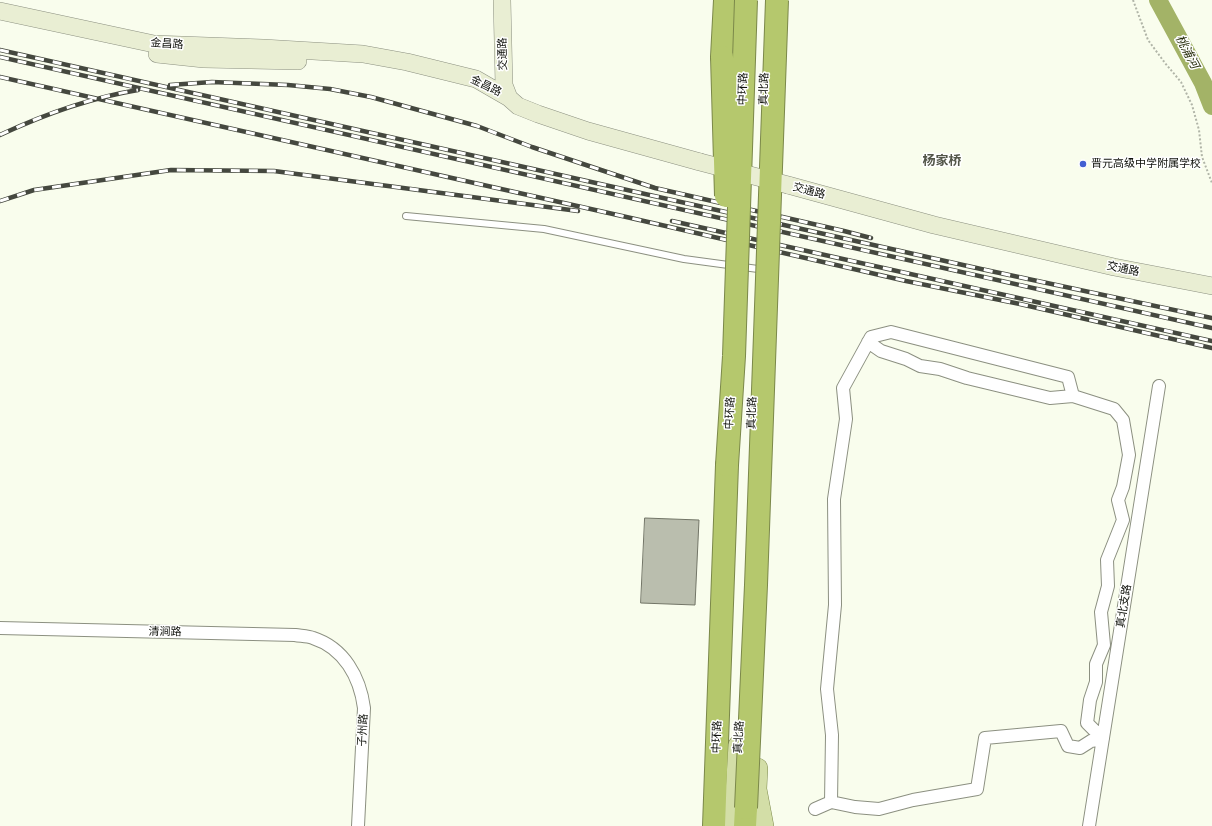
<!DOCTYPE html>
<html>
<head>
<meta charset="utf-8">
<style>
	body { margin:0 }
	canvas { display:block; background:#f9fded }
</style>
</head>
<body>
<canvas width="1212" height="826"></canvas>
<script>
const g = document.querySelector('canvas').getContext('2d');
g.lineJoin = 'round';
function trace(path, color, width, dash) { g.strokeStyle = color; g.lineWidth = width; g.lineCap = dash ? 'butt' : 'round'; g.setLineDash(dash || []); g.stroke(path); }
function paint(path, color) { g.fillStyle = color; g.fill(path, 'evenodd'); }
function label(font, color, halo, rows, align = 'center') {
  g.font = font + ' "Roboto Serif","Noto Sans SC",serif'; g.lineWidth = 3; g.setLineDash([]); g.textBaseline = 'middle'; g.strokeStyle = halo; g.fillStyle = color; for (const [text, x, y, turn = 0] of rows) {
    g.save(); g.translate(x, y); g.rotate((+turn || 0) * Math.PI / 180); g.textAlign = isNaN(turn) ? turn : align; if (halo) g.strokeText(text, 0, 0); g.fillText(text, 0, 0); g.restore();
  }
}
trace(new Path2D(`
	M 1158,0 L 1203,83 L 1212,106`), '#a3b367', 18);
const building = new Path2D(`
	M 645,518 L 699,520 L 695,605 L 641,603 Z`);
paint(building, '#babeae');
trace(building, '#727567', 1);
const lane = new Path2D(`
	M 406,216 L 544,229 L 684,259 L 758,269`);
const street = new Path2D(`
	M 891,332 L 1068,377 L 1073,396 L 1114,409 L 1123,420 L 1129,455 L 1123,487 L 1118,500 L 1123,520 L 1107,560 L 1108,586 L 1101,612 L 1104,645 L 1096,664 L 1096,682 L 1090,700 L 1087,723 L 1103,739 L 1091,741 L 1080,748 L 1068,746 L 1061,731 L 985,738 L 977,789 L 913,800 L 879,809 L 855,807 L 831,802 L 832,735 L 827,689 L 835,605 L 834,499 L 846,419 L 843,388 L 871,337 Z
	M 868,342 L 881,351 L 906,359 L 920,366 L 940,369 L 967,378 L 1050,398 L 1073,396
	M 0,628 L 295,635 C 301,636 308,636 313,638 C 344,648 360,677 364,708 L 358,826
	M 815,809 L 831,802
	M 1089,826 L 1159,386`);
const secondary = new Path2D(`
	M 502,0 L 504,85 L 509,98 L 518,106 L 538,114 L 588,131 L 700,162
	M 0,11 L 154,44 L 263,48 L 363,54 L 407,62 L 476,79 L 509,98
	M 157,54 L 204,59 L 298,61
	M 788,185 L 934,225 L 1114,267 L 1212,286`);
const primary = new Path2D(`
	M 758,768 L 757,789 L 764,826
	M 733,826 L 738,745`);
const highway = new Path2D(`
	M 722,57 L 725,0
	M 714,826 L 727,465
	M 745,826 L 746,808`);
trace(lane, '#8c9081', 8);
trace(street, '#8c9081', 14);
trace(secondary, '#8c9081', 18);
trace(primary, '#7b884a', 20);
trace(highway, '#7b884a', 24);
trace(new Path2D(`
	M 1133,0 L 1148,40 L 1165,63 L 1181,82 L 1192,105 L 1199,130 L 1202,157 L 1212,183`), '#b1b5a8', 2, [2, 2]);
trace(lane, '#fff', 6);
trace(street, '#fff', 12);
trace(secondary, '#e9eed3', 17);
trace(primary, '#d3dea7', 19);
trace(highway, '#b5c86d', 22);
const rail = new Path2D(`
	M 0,50 L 981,269 L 1212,318
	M 0,57 L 1212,328
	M 0,77 L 622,216 L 906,281 L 1020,304 L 1212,348
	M 170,85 L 212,82 L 288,85 L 330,89 L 371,97 L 477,126 L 532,147 L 655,188 L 844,231 L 871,238
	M 0,135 C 45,114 89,98 138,90
	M 0,201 L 34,190 L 171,170 L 274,171 L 578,211
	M 672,221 L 1212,341`);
trace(rail, '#45483f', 4.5);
trace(rail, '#fff', 3, [9]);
const secondaryBridge = new Path2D(`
	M 700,162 L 788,185`);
const highwayBridge = new Path2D(`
	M 722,57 L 726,196
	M 727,465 L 734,356 L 746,0
	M 746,808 L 756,585 L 777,0`);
trace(secondaryBridge, '#8c9081', 18, []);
trace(highwayBridge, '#7b884a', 24, []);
trace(secondaryBridge, '#e9eed3', 17);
trace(highwayBridge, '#b5c86d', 22);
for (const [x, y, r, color] of [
	[1083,164,4,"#425fd2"]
]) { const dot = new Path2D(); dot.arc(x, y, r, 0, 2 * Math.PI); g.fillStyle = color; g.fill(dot); trace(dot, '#fff', 1.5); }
label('11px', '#0e100a', '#fff', [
	["金昌路",167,44,4],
	["交通路",503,54,-91],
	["金昌路",486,86,26],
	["中环路",743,89,-88],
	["真北路",764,89,-88],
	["交通路",809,191,15],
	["交通路",1123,269,12],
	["中环路",730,413,-87],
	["真北路",752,413,-88],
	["真北支路",1124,606,-81],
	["清涧路",165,632,1],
	["子州路",363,730,-87],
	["中环路",717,737,-88],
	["真北路",739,737,-87]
]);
label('11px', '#0e100a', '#fff', [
	["晋元高级中学附属学校",1091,164]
], 'left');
label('italic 12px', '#272d0c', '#fff', [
	["桃浦河",1187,52,62]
]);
label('bold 13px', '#535649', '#fff', [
	["杨家桥",942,161]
]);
</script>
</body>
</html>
